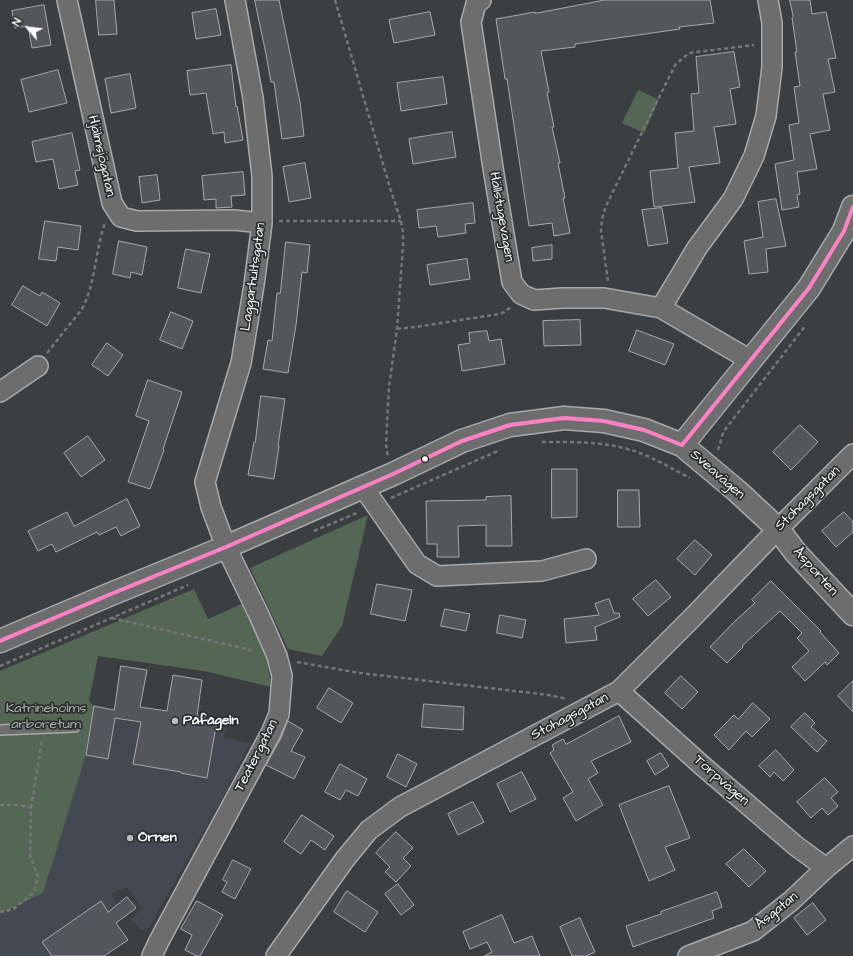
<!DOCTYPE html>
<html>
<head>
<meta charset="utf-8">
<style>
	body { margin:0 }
	#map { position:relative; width:853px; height:956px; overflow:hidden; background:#3c3f42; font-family:"Architects Daughter",sans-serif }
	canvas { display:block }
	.north { position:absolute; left:8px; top:8px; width:40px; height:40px; -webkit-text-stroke:3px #2a2d2e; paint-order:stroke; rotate:298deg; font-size:11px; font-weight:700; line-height:16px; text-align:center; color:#fff }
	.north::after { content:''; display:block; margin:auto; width:14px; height:18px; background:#fff; clip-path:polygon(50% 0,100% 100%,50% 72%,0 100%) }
</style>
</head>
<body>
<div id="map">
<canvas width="853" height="956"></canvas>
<div class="north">N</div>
</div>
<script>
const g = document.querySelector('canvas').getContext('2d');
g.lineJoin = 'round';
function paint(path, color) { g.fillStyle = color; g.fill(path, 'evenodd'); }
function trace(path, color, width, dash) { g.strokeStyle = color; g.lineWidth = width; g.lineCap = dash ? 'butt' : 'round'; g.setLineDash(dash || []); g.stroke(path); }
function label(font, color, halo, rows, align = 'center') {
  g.font = font + ' "Architects Daughter",sans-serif'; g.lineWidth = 3.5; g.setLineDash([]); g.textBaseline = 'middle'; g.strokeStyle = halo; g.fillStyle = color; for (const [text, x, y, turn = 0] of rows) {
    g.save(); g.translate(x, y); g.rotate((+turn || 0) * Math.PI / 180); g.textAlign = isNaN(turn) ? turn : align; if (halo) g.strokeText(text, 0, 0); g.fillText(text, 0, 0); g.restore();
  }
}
paint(new Path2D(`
	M 121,666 L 147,670 L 140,707 L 167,711 L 173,675 L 202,680 L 197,716 L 217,720 L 216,726 L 226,728 L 224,738 L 250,743 L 227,790 L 148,929 L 141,929 L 131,919 L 142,908 L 127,887 L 112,893 L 116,908 L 109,913 L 128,940 L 104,956 L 0,956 L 0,914 L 43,893 L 86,755 L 94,706 L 114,710 Z`), '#444951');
paint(new Path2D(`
	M 638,90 L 659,100 L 644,133 L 622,123 Z
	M 368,515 L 342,626 L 322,656 L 288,649 L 250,568 Z
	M 194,589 L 208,619 L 244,603 L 265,646 L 271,687 L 204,671 L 98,656 L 89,701 L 94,706 L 86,755 L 43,893 L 0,914 L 0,671 Z`), '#546755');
const building = new Path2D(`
	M 96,0 L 114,0 L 117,34 L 99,35 Z
	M 255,0 L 279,0 L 300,102 L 304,136 L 282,139 L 274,82 L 271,82 L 266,54 Z
	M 605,0 L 710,0 L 714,23 L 679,27 L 680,29 L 575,44 L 575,47 L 541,51 L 549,92 L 547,93 L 554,127 L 552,127 L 560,163 L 558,163 L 565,198 L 563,198 L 570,233 L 554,236 L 552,223 L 529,226 L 507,79 L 505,79 L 496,19 L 535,12 L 535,13 Z
	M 790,0 L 810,0 L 812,14 L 826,12 L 836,58 L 828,59 L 835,92 L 823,94 L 830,130 L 810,134 L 817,169 L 797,172 L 800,194 L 797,195 L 799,207 L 782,210 L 775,164 L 794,160 L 789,125 L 799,123 L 794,87 L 800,86 L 795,52 L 797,52 L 792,18 L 793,17 Z
	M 44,5 L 51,45 L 32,48 L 28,26 L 15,28 L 12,11 Z
	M 216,9 L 221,35 L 196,39 L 192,13 Z
	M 430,12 L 435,35 L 394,43 L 389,20 Z
	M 734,52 L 740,87 L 730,89 L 736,124 L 714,127 L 720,163 L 689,167 L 695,202 L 654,207 L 650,171 L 678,168 L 675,133 L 694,131 L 691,94 L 699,93 L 696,57 Z
	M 231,65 L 236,107 L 237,106 L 243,140 L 225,143 L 224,132 L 213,134 L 206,93 L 190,95 L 187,71 Z
	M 58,70 L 67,103 L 29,112 L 21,80 Z
	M 130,74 L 136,108 L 111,113 L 105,79 Z
	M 443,77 L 447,104 L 401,111 L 397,83 Z
	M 452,132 L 456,157 L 413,164 L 409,139 Z
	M 72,133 L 80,170 L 75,171 L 78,185 L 59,189 L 53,159 L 36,162 L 32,142 Z
	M 305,163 L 311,198 L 289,202 L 283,167 Z
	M 243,172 L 245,195 L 231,196 L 232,207 L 216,208 L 216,199 L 204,200 L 202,176 Z
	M 157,175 L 160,200 L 142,203 L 139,177 Z
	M 776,199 L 786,246 L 766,249 L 768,272 L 749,274 L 744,241 L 763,237 L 758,202 Z
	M 473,203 L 475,223 L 465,224 L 466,233 L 438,237 L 436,226 L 419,228 L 417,210 Z
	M 662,208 L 668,243 L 648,246 L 642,210 Z
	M 45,221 L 81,226 L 78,250 L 58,247 L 56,261 L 39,259 Z
	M 119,241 L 147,247 L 142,275 L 131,272 L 130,278 L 113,274 Z
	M 286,242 L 310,245 L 307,273 L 302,272 L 296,325 L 288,373 L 263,369 L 268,340 L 272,341 L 277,293 L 280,293 Z
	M 552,245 L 552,259 L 533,261 L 532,248 Z
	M 186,249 L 210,254 L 201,293 L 178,288 Z
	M 467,259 L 470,279 L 430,285 L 427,265 Z
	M 23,286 L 40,296 L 42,292 L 60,303 L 47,326 L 12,305 Z
	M 171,312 L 193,321 L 182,349 L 160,340 Z
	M 580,320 L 581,345 L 544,346 L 543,321 Z
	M 637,330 L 674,344 L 665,365 L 629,351 Z
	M 487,331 L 489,341 L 501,339 L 505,364 L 462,371 L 458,345 L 470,343 L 469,333 Z
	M 107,343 L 123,355 L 108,376 L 92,365 Z
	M 148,380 L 182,392 L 163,449 L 164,450 L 150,489 L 128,482 L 149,421 L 136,416 Z
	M 261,396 L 285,399 L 278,446 L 279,446 L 274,479 L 248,475 L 254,442 L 255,442 Z
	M 800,425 L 818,442 L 791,470 L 773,452 Z
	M 88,436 L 105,460 L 81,477 L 64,453 Z
	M 552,469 L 577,469 L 577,517 L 552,518 Z
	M 618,490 L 639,490 L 640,527 L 618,527 Z
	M 511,496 L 512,546 L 486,546 L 486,525 L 458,526 L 459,557 L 437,557 L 437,544 L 427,544 L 426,501 L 486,500 L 486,497 Z
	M 127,499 L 140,526 L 121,536 L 116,527 L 99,535 L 97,532 L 56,552 L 52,544 L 38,551 L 28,531 L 67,512 L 74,526 Z
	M 844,512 L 853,522 L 853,532 L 836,547 L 822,531 Z
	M 695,540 L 712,555 L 695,575 L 677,559 Z
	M 656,580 L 671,597 L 648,616 L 633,599 Z
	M 771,581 L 821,631 L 820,632 L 839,653 L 827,665 L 825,662 L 805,681 L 792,667 L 809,651 L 797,638 L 802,633 L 780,611 L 742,646 L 743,647 L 727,663 L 710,647 L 735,621 L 755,603 L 752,600 Z
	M 377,584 L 412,590 L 405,621 L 371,614 Z
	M 609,599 L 614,613 L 619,613 L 620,617 L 595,627 L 597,640 L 566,643 L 564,619 L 599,615 L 595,604 Z
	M 445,609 L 470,614 L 466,631 L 441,626 Z
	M 500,615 L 526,620 L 522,638 L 497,633 Z
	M 121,666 L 147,670 L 140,707 L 167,711 L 173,675 L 202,680 L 197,716 L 217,720 L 207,778 L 181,773 L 181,772 L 133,764 L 141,722 L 115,718 L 108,759 L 86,755 L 94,706 L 114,710 Z
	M 681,676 L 698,692 L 682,709 L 665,693 Z
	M 853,681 L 853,712 L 838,696 Z
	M 329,688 L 353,703 L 341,723 L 317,708 Z
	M 753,703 L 770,719 L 752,737 L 746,731 L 729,750 L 714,735 L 734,715 L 738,719 Z
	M 424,704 L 464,707 L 463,730 L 422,727 Z
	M 805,713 L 815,723 L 811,727 L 827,741 L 817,752 L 791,727 Z
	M 619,716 L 631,742 L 591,761 L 598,773 L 588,779 L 603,805 L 576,821 L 563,798 L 573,792 L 550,753 L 554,750 L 552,745 L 563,739 L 566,744 Z
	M 288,721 L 303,730 L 291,751 L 305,757 L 294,779 L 266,765 L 281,738 Z
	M 776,750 L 794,770 L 783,781 L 774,772 L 770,777 L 759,766 Z
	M 661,753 L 669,766 L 655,775 L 647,761 Z
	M 398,754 L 417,764 L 406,787 L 387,777 Z
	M 340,764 L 367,779 L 358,796 L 346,790 L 340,800 L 325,792 Z
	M 522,772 L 536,799 L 510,812 L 497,784 Z
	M 825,778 L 838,792 L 831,798 L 838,806 L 828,815 L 822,808 L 811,818 L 797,802 Z
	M 669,786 L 690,838 L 665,847 L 675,870 L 649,881 L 619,805 Z
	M 473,802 L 484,822 L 458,835 L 448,814 Z
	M 302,815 L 334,836 L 325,850 L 311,840 L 301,854 L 284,842 Z
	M 396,832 L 413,848 L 403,858 L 411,866 L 396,882 L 385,872 L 390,867 L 376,853 Z
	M 744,849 L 766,871 L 749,887 L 726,864 Z
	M 233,860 L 251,869 L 235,899 L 222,892 L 227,882 L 223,880 Z
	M 398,884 L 414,905 L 401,915 L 385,894 Z
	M 347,891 L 378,912 L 365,932 L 334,912 Z
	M 717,892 L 722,907 L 712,911 L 714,918 L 633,947 L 626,926 L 661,914 L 661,912 Z
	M 127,897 L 136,908 L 116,923 L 128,940 L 104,956 L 52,956 L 42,942 L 101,901 L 108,912 Z
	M 197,901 L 223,915 L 200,956 L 197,956 L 185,950 L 192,935 L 181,929 Z
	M 813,903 L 826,920 L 807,935 L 794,918 Z
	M 502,915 L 514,943 L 532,936 L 540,956 L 484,956 L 492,952 L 487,942 L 470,949 L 463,932 Z
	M 580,918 L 595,952 L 586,956 L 572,956 L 560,927 Z`);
paint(building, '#54565b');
trace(building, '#a7a9aa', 1);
const service = new Path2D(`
	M 0,730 L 75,727`);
const minor = new Path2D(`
	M 67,0 L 112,203 L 121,217 L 137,221 L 234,220 L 262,223
	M 481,0 L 476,4 L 471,22 L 493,168 L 512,282 L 521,294 L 534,300 L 562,298 L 604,298 L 661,308 L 750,360
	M 661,308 L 697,248 L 733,199 L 754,156 L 766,116 L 772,67 L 772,23 L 768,0
	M 0,392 L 38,366
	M 363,487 L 417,564 L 437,576 L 542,571 L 586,559
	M 619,691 L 705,768 L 796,846 L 826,868
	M 152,956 L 159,941 L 271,733 L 279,714 L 282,676 L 277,656 L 259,615 L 226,547 L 211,507 L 205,482 L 241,363 L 254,285 L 262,223 L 262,176 L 253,98 L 235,0
	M 276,956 L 345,859 L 369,830 L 400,807 L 619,691 L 693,617 L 778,529 L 853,454
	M 688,956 L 753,931 L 791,901 L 826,868 L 853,846`);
const tertiary = new Path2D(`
	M 682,445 L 809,288 L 844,231 L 853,207
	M 0,641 L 111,594 L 226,547 L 363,487 L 393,474 L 462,441 L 510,425 L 564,418 L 604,421 L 644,430 L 682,445 L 737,491 L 778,529 L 796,553 L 853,614`);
trace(service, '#a7a9aa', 12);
trace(minor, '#a7a9aa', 22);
trace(tertiary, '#a7a9aa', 25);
trace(new Path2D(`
	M 335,0 L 390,188 L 401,221 L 403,233 L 403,246 L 397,329 L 389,387 L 387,422 L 386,445 L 388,457
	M 279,221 L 401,221
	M 608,281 L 601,231 L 602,219 L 606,206 L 675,65 L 689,53 L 754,45
	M 397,329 L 416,327 L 499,314 L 504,312 L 511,307
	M 47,353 L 82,309 C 96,282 95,251 105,223
	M 542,442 C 575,442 608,441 640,453 C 657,460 673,469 690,478
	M 718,450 L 723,433 L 727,427 L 806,325
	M 391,498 L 500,450
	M 314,531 L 359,512
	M 112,618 L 255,651
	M 297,662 L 360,673 L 549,695 L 567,699
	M 0,666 L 188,585
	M 0,805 L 20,805 L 31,808 L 30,855 L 38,877 L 34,892 L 15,908 L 4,912 L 0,911
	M 31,808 L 42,740`), '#767778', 2.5, [4, 3]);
trace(service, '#6d6d6e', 9);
trace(minor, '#6d6d6e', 19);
trace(tertiary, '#6d6d6e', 22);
trace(new Path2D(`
	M 682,445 L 809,288 L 844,231 L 853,207
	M 0,641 L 111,594 L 226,547 L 393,474 L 462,441 L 510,425 L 564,418 L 604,421 L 644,430 L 682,445`), '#ff80c5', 4);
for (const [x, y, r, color] of [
	[425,459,3.5,"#fff"],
	[175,721,4,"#bbbcbd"],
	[130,838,4,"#bbbcbd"]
]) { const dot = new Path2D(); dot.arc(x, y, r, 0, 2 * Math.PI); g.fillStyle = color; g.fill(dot); trace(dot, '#2a2d2e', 1.5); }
label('14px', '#fff', '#2a2d2e', [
	["Hjälmsjögatan",101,156,77],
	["Hällstugevägen",501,217,80],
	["Laggarhultsgatan",254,277,-82],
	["Sveavägen",717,475,41],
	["Stohagsgatan",808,499,-45],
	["Åsporten",815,572,48],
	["Stohagsgatan",570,717,-28],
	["Teatergatan",257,756,-63],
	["Torpvägen",721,781,41],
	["Åsgatan",777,911,-39]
]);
label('14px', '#acb6ac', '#2a2d2e', [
	["Katrineholms",46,709],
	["arboretum",46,725]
]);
label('bold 14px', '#fff', '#2a2d2e', [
	["Påfågeln",183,721],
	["Örnen",138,838]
], 'left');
</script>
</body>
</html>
